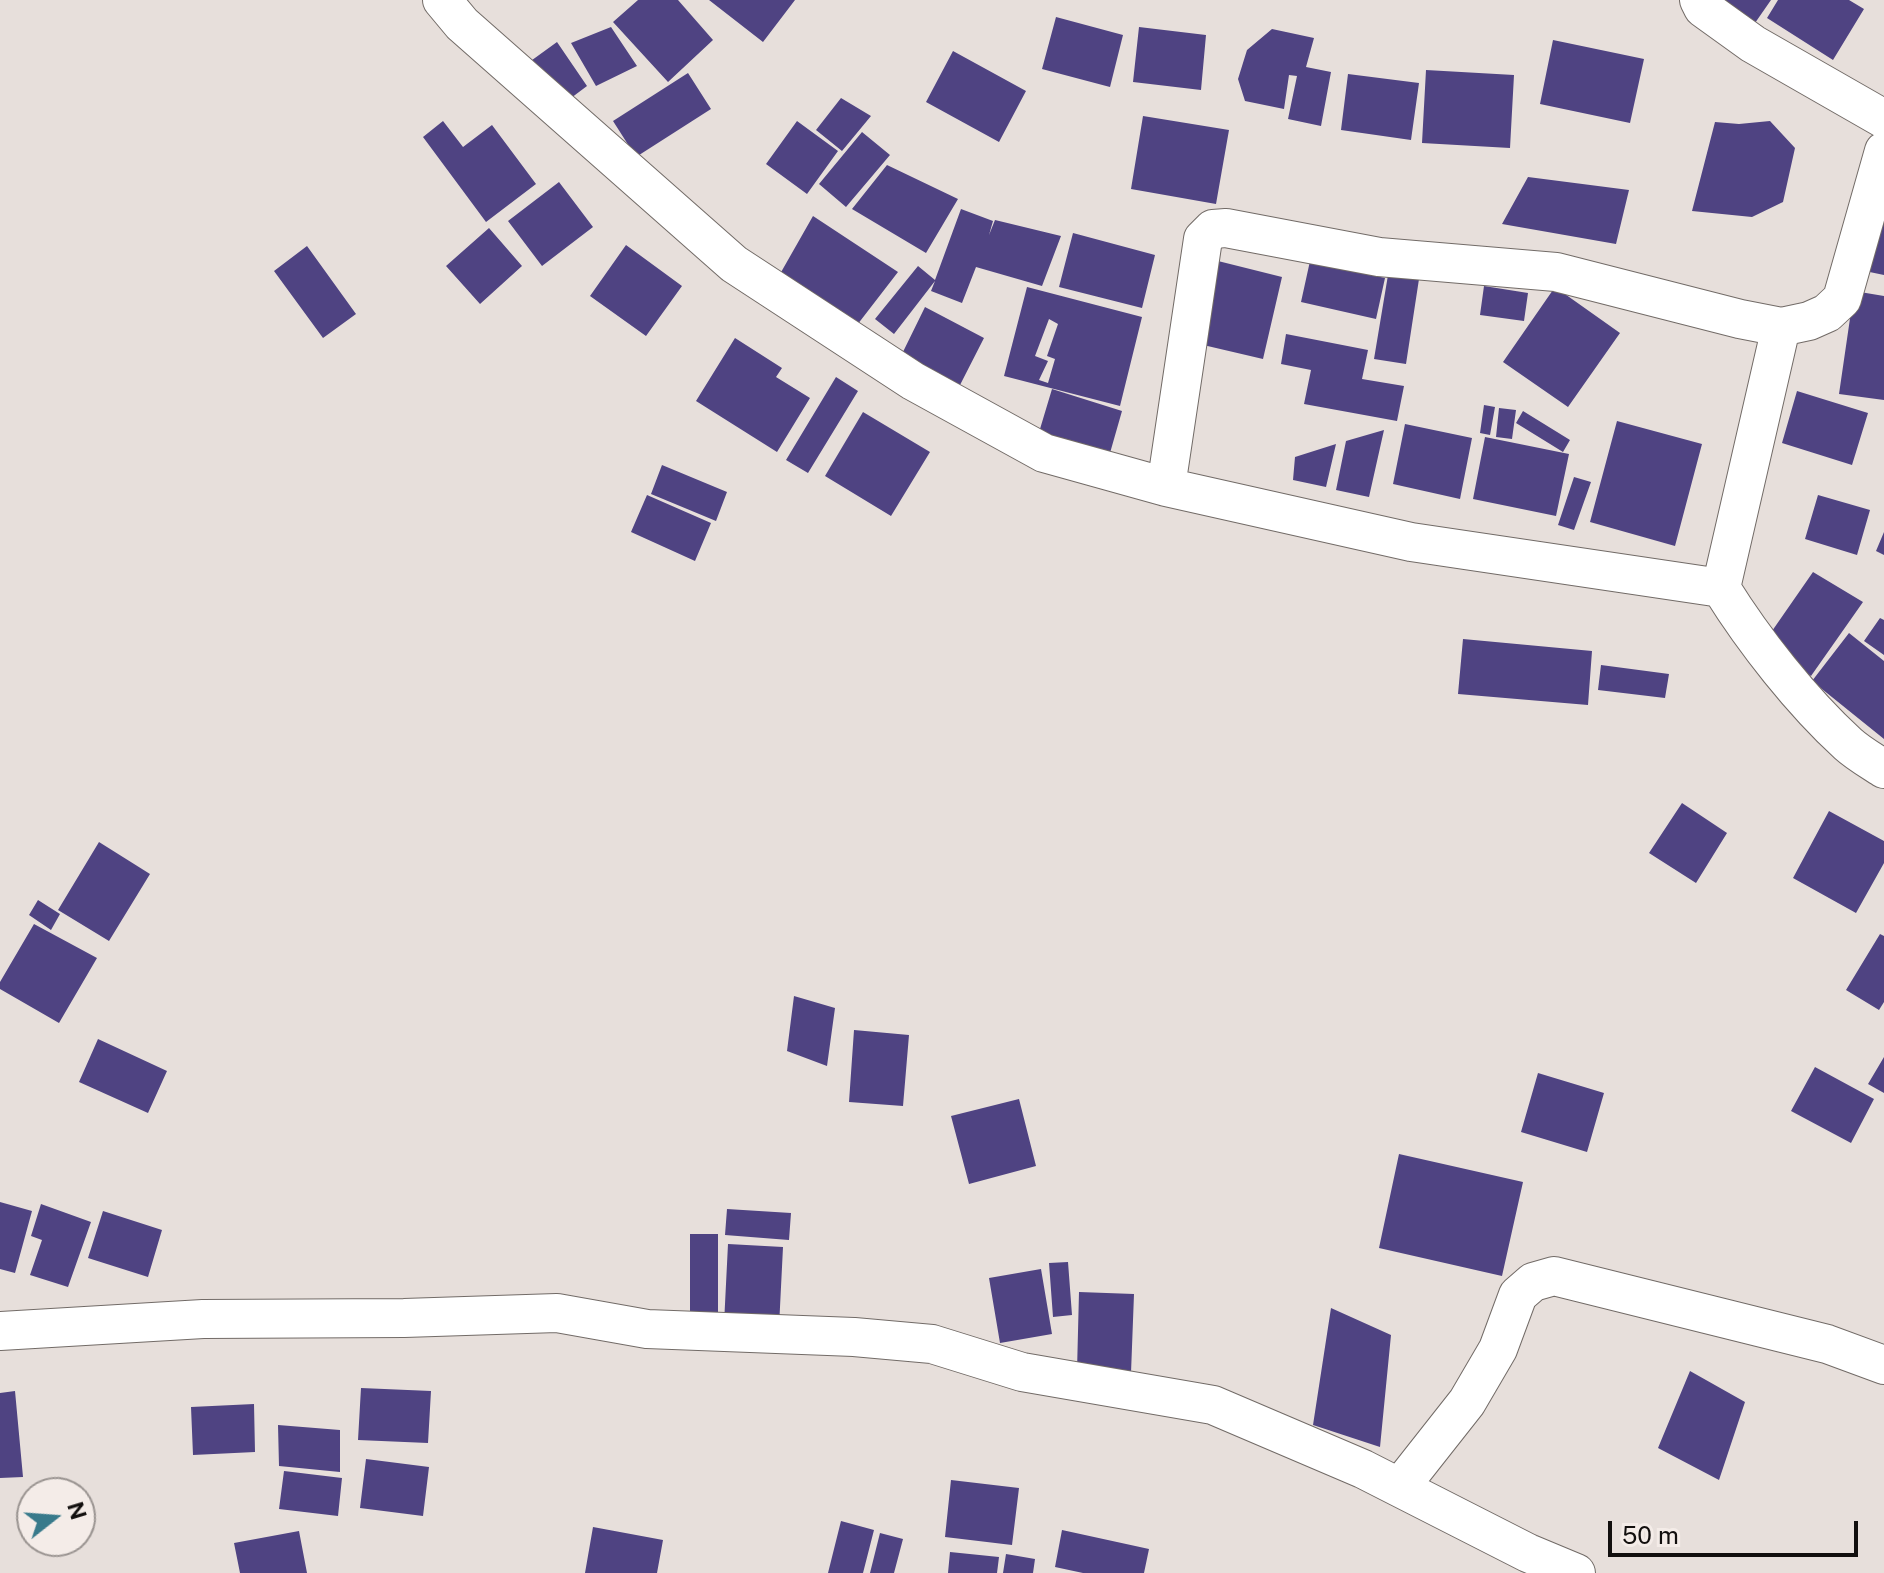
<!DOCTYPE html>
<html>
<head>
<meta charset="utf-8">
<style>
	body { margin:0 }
	#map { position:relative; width:1884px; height:1573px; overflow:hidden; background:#e7dfdb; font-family:"Public Sans",sans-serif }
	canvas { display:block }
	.north { position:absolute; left:16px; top:1477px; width:80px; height:80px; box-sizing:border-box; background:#f4ece8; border:2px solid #9a9491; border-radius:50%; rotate:73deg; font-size:22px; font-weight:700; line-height:32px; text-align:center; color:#120f0e }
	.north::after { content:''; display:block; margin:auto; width:28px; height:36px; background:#387a8b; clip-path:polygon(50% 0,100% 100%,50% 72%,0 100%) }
	.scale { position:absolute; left:1608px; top:1521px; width:250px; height:36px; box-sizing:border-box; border:4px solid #120f0e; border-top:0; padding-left:10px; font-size:24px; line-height:28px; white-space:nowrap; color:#120f0e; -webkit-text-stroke:6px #f4ece8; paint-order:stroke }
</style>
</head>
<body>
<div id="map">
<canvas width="1884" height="1573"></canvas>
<div class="north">N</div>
<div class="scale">50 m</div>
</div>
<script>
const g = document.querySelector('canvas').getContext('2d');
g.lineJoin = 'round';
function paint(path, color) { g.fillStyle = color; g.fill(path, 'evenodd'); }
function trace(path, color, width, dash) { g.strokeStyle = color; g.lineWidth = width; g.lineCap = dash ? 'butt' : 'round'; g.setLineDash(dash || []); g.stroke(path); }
paint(new Path2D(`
	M 638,0 L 678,0 L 713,40 L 668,82 L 613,22 Z
	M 709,0 L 795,0 L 763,42 Z
	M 1724,0 L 1771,0 L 1755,23 Z
	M 1778,0 L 1849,0 L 1864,9 L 1833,60 L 1767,18 Z
	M 1056,17 L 1123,35 L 1110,87 L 1042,69 Z
	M 611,27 L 637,66 L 596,86 L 571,43 Z
	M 1139,27 L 1206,35 L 1201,90 L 1133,82 Z
	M 1272,29 L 1314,38 L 1306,67 L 1331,72 L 1321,126 L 1288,119 L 1297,76 L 1289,75 L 1284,109 L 1245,101 L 1238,79 L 1247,50 Z
	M 1553,40 L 1644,59 L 1630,123 L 1540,104 Z
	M 557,42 L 587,86 L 559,107 L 528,63 Z
	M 953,51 L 1026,91 L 999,142 L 926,102 Z
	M 1426,70 L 1514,75 L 1510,148 L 1422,143 Z
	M 688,73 L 711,109 L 636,157 L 613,121 Z
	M 1348,74 L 1419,83 L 1411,140 L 1341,130 Z
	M 841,98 L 871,116 L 842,151 L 816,130 Z
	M 1143,116 L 1229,130 L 1216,204 L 1131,189 Z
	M 443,121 L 463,147 L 492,125 L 536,184 L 486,222 L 423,137 Z
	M 797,121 L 838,151 L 807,194 L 766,164 Z
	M 1770,121 L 1795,148 L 1783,202 L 1752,217 L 1692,211 L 1715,122 L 1739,124 Z
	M 862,132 L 890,155 L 846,207 L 819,184 Z
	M 887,165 L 958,199 L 926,253 L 852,209 Z
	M 1528,177 L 1629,190 L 1616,244 L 1502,224 Z
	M 559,182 L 593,227 L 542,266 L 508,221 Z
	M 961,209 L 993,221 L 989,235 L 995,220 L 1061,236 L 1042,286 L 976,267 L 962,303 L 931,291 L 935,281 L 894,334 L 875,319 L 918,266 L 935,280 Z
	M 1884,213 L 1884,275 L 1860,270 Z
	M 813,216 L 898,272 L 854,329 L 780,274 Z
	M 489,228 L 522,266 L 480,304 L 446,266 Z
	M 1073,233 L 1155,255 L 1142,308 L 1059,287 Z
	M 626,245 L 682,286 L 646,336 L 590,296 Z
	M 307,246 L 356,314 L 323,338 L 274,271 Z
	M 1218,261 L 1282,277 L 1263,359 L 1199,344 Z
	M 1310,261 L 1385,278 L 1376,319 L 1301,302 Z
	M 1388,275 L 1419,279 L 1406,364 L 1374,359 Z
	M 1484,286 L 1528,293 L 1524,321 L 1480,315 Z
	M 1027,287 L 1142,317 L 1120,406 L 1004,376 ZM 1049,319 L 1058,324 L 1047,356 L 1055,359 L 1048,383 L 1039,380 L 1048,361 L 1035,356 Z
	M 1555,287 L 1620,333 L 1568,407 L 1503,362 Z
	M 1854,291 L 1884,296 L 1884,400 L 1839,394 Z
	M 925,307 L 984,338 L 960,385 L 935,371 L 900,358 Z
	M 1286,334 L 1368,350 L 1362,379 L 1404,386 L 1397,421 L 1304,404 L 1311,370 L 1281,364 Z
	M 735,338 L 782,368 L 776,377 L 810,398 L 777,452 L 696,401 Z
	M 836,377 L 858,391 L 808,473 L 786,460 Z
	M 1052,389 L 1122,411 L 1108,460 L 1037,439 Z
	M 1797,391 L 1868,413 L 1852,465 L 1782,443 Z
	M 1484,405 L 1495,407 L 1490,435 L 1480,433 Z
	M 1499,408 L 1516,410 L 1512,439 L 1496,437 Z
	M 1523,411 L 1570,440 L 1563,452 L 1516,423 Z
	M 863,412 L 930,452 L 891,516 L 825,476 Z
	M 1617,421 L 1702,444 L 1675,546 L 1590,522 Z
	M 1405,424 L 1472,438 L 1460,499 L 1393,484 Z
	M 1384,430 L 1369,497 L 1336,490 L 1346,441 Z
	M 1485,437 L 1569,454 L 1556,516 L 1473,499 Z
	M 1336,444 L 1326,487 L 1293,480 L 1295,457 Z
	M 662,465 L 727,492 L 716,521 L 651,494 Z
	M 1574,477 L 1591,482 L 1574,530 L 1558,525 Z
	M 647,495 L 711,523 L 695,561 L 631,532 Z
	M 1818,495 L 1870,510 L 1857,555 L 1805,539 Z
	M 1884,532 L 1884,555 L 1876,551 Z
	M 1813,572 L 1863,602 L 1811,676 L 1763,644 Z
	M 1880,618 L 1884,620 L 1884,655 L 1864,641 Z
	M 1849,633 L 1884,661 L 1884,739 L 1812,681 Z
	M 1463,639 L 1592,651 L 1588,705 L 1458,694 Z
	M 1601,665 L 1669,674 L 1665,698 L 1598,690 Z
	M 1682,803 L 1727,833 L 1696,883 L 1649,853 Z
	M 1829,811 L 1884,841 L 1884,863 L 1856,913 L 1793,878 Z
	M 99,842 L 150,874 L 109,941 L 58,910 Z
	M 38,900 L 60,914 L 51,930 L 29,915 Z
	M 34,924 L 97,958 L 59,1023 L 0,989 L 0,982 Z
	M 1880,934 L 1884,936 L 1884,1002 L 1879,1010 L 1846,990 Z
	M 794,996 L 835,1008 L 827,1066 L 787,1051 Z
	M 854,1030 L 909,1035 L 903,1106 L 849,1102 Z
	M 98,1039 L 167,1071 L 148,1113 L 79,1082 Z
	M 1884,1057 L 1884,1093 L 1868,1084 Z
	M 1815,1067 L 1874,1099 L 1851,1143 L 1791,1111 Z
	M 1538,1073 L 1604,1093 L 1587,1152 L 1521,1132 Z
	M 1019,1099 L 1036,1166 L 969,1184 L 951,1116 Z
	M 1399,1154 L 1523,1182 L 1502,1276 L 1379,1248 Z
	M 0,1202 L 32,1211 L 15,1273 L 0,1269 Z
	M 41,1204 L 91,1222 L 68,1287 L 30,1275 L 42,1240 L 31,1236 Z
	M 727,1209 L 791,1213 L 789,1240 L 725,1235 Z
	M 103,1211 L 162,1230 L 148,1277 L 88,1258 Z
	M 690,1234 L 718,1234 L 718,1323 L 690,1323 Z
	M 728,1244 L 783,1247 L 779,1327 L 724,1324 Z
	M 1068,1262 L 1072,1315 L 1053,1317 L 1049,1263 Z
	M 1041,1269 L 1052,1334 L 1000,1343 L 989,1278 Z
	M 1079,1292 L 1134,1294 L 1131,1373 L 1077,1371 Z
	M 1331,1308 L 1391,1335 L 1380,1447 L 1313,1425 Z
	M 1690,1371 L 1745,1402 L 1719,1480 L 1658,1448 Z
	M 361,1388 L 431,1391 L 428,1443 L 358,1440 Z
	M 15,1391 L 23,1477 L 0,1478 L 0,1393 Z
	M 254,1404 L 255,1452 L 193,1455 L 191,1407 Z
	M 278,1425 L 340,1430 L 340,1472 L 279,1466 Z
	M 366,1459 L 429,1467 L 423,1516 L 360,1508 Z
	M 284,1471 L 342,1478 L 338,1516 L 279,1509 Z
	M 951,1480 L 1019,1488 L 1012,1545 L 945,1537 Z
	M 841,1521 L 874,1530 L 863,1573 L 828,1573 Z
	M 593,1527 L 663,1540 L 657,1573 L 585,1573 Z
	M 1062,1530 L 1149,1549 L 1144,1573 L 1083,1573 L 1055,1567 Z
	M 299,1531 L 307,1573 L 240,1573 L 234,1543 Z
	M 880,1533 L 903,1539 L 894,1573 L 870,1573 Z
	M 950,1552 L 999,1557 L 997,1573 L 948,1573 Z
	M 1006,1554 L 1035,1559 L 1033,1573 L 1003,1573 Z`), '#4f4382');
const minor = new Path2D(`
	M 442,0 L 462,24 L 734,264 L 913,381 L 1044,453 L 1166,487 L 1411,542 L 1721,588 C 1754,641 1802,702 1848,744 C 1859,754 1872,761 1884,769
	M 1699,0 L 1703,8 L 1753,44 L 1884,119
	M 1166,487 L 1203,239 L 1213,229 L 1226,228 L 1379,257 L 1556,272 L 1740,319 L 1781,327 L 1809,321 L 1827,313 L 1842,299 L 1884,151
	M 1721,588 L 1781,327
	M 0,1331 L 203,1319 L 404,1318 L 557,1313 L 647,1329 L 854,1337 L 932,1344 L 1022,1372 L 1213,1405 L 1363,1469 L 1528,1553 L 1576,1573
	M 1400,1487 L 1467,1402 L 1498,1349 L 1518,1295 L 1533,1282 L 1554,1276 L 1827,1344 L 1884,1365`);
trace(minor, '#726b67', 40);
trace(minor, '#fff', 38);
</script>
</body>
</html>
